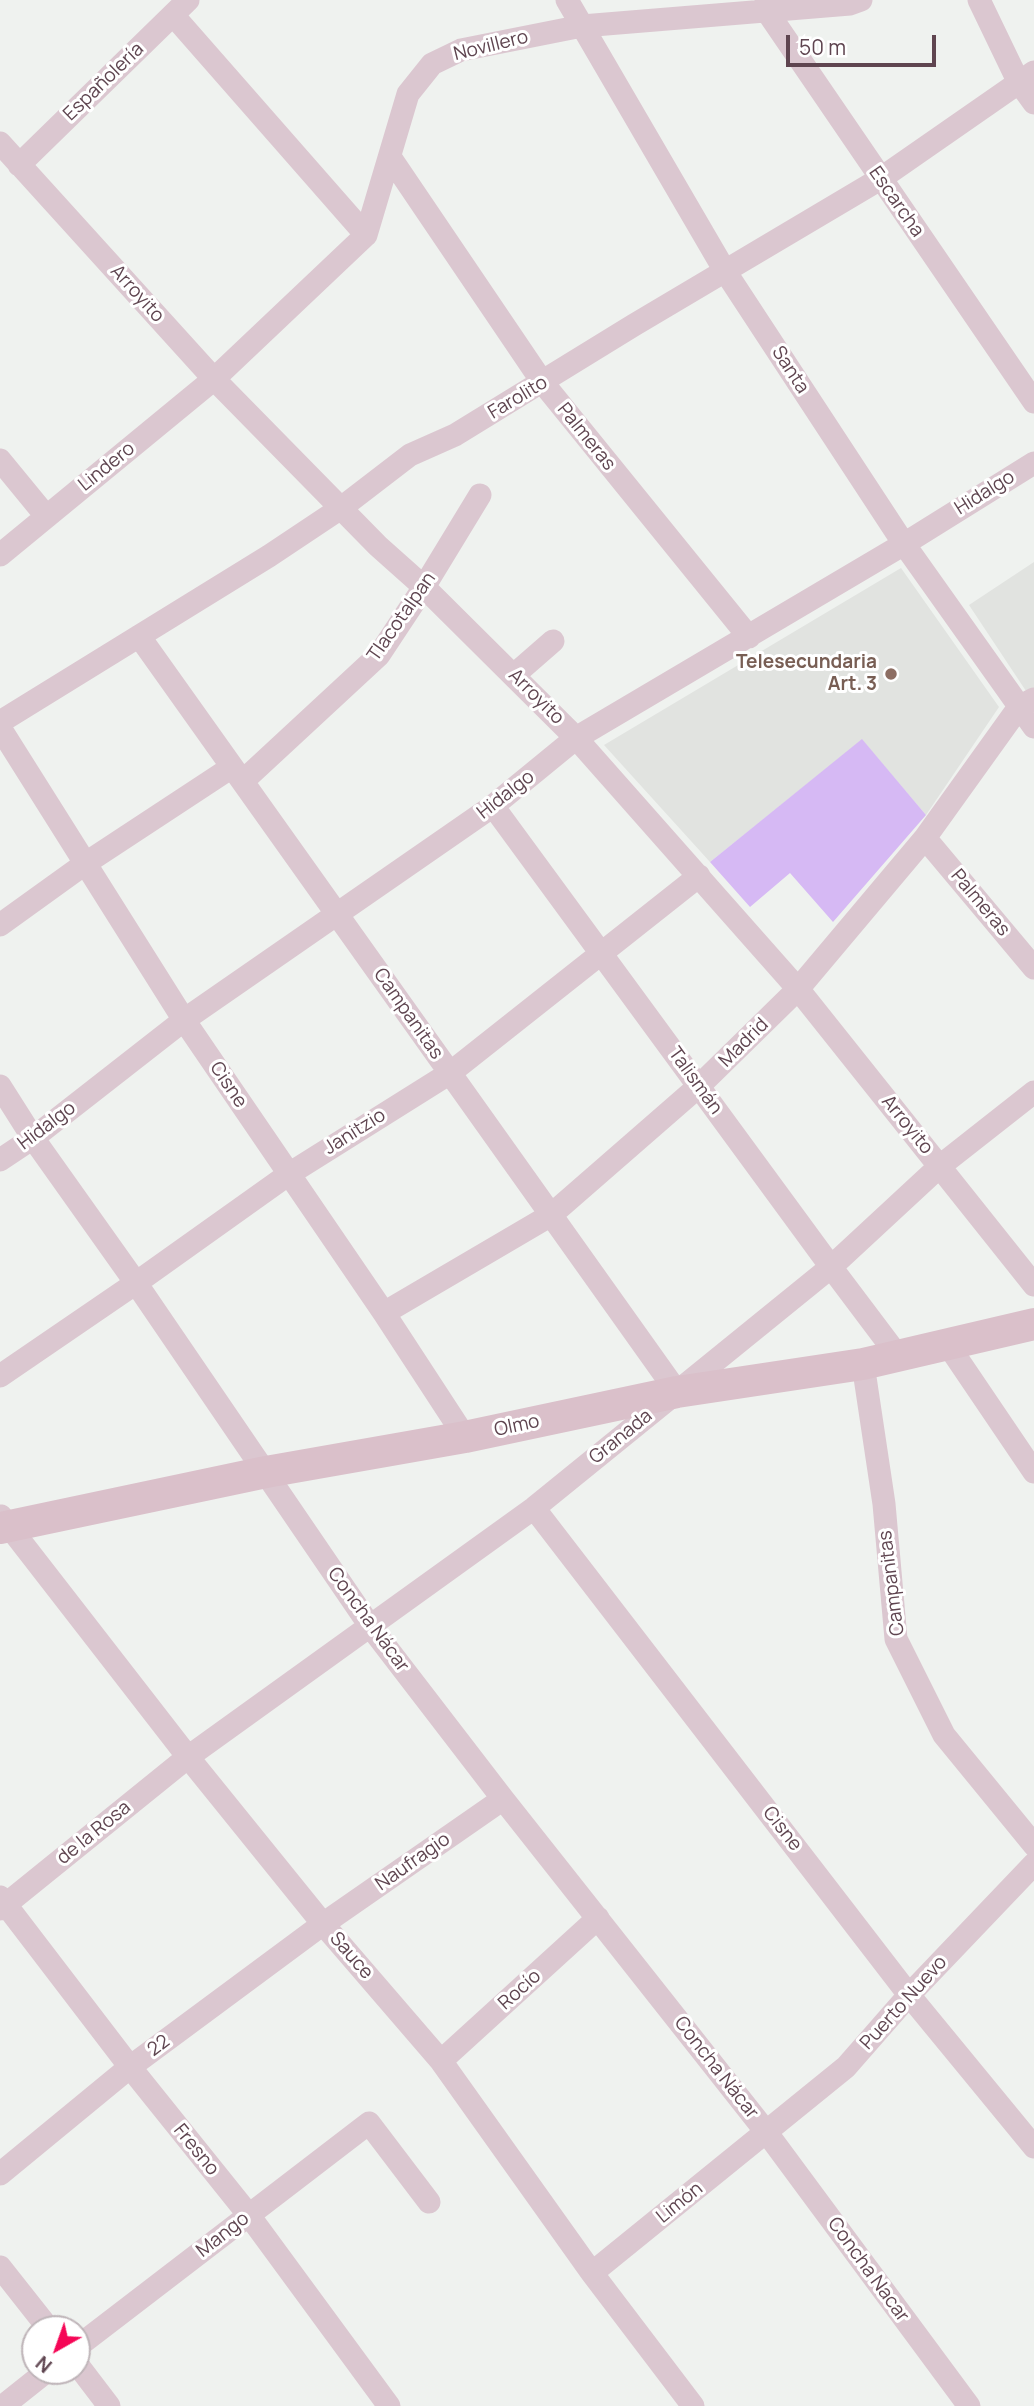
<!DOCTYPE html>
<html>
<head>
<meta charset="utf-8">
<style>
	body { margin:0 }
	#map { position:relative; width:1034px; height:2406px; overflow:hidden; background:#eff2ef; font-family:Manrope,sans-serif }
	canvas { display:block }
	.north { position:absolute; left:21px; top:2315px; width:70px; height:70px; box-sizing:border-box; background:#fff; border:2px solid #bfb5b9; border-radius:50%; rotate:220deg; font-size:19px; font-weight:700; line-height:28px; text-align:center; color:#5f4550 }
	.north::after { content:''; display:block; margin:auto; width:24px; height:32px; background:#f50656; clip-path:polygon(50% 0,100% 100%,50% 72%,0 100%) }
	.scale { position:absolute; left:786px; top:35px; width:150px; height:32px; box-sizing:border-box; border:4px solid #5f4550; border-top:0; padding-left:9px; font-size:21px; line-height:24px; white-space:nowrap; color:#5f4550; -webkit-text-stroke:5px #fff; paint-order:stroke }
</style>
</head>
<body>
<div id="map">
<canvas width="1034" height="2406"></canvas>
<div class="north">N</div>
<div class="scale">50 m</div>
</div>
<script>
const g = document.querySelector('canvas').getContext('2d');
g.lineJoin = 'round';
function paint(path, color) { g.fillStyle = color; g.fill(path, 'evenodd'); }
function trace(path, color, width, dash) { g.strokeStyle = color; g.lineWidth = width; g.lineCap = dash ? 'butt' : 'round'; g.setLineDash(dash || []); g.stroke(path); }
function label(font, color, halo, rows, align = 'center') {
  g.font = font + ' Manrope,sans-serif'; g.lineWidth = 6; g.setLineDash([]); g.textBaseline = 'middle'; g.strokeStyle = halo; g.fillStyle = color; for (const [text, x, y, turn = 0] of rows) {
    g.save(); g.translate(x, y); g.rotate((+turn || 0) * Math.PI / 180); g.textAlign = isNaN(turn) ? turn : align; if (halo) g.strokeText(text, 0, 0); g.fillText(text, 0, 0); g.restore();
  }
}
paint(new Path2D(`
	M 1034,562 L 1034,691 L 1028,694 L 969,605 Z
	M 901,568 L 999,707 L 926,815 L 862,740 L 710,862 L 604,745 Z`), '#e1e3e0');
paint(new Path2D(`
	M 862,739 L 926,815 L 833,922 L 790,873 L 750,907 L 710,862 Z`), '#d6b9f4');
trace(new Path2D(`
	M 567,0 L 725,271 L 904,544 L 1034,727
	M 766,0 L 766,10 L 1034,402
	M 979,0 L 1018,81 L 1034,103
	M 173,15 L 366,235
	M 0,143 L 214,379 L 378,546 L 424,587 L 576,738 L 798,989 L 1034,1285
	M 390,157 L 543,383 L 749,637
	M 19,165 L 188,0
	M 0,460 L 46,516
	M 0,555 L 214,379 L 366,235 L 408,94 L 432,64 L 461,50 L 582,26 L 850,4 L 861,0
	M 139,636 L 677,1392
	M 514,675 L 553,641
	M 0,722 L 269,556 L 341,508 L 410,455 L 455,435 L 634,325 L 880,179 L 1034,72
	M 0,728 L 184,1020 L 384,1313 L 465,1437
	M 243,781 L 379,655 L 424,587 L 480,495
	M 493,806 L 831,1267 L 898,1356
	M 925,838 L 1034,968
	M 0,925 L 86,863 L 232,767
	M 0,1086 L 33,1138 L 136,1283 L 370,1626 L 503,1799 L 767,2133 L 969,2406
	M 0,1160 L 33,1138 L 184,1020 L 493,806 L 576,738 L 904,544 L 1034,463
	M 384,1313 L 551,1215 L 699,1086 L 798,989 L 925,838 L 1019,707 L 1034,699
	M 948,1345 L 1034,1472
	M 863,1364 L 884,1504 L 896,1639 L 944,1735 L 1034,1845
	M 0,1376 L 136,1283 L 289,1174 L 450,1073 L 699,876
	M 534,1508 L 909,1995 L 1034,2147
	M 1,1516 L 188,1757 L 323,1924 L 441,2061 L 592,2273 L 693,2406
	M 0,1897 L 130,2067 L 248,2214 L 389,2406
	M 0,1909 L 188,1757 L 534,1508 L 831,1267 L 940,1166 L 1034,1092
	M 441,2061 L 598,1918
	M 0,2174 L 130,2067 L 323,1924 L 503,1799
	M 0,2267 L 49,2329
	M 592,2273 L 846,2067 L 909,1995 L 1034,1864
	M 77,2347 L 369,2123 L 429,2202
	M 77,2364 L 109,2406
	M 3,2406 L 47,2371`), '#dbc7d0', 23);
trace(new Path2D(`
	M 0,1528 L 266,1472 L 465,1437 L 677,1392 L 863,1364 L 1034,1324`), '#dac0ca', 32);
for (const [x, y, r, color] of [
	[891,674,7,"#8d6e63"]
]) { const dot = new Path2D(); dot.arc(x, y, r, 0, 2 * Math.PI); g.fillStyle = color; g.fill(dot); trace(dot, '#fff', 2.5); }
label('19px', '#5f4550', '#fff', [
	["Novillero",491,46,-14],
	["Españolería",104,82,-44],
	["Escarcha",896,202,55],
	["Arroyito",137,294,48],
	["Santa",790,370,57],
	["Farolito",518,398,-31],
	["Palmeras",586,437,51],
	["Lindero",107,467,-39],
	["Hidalgo",985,493,-32],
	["Tlacotalpan",402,617,-55],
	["Arroyito",536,697,45],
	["Hidalgo",506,795,-38],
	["Palmeras",980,903,50],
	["Campanitas",408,1014,55],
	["Madrid",744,1043,-45],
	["Talismán",695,1081,54],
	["Cisne",228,1085,56],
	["Arroyito",907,1125,51],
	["Hidalgo",47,1126,-37],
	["Janitzio",355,1132,-32],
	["Olmo",517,1426,-12],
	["Granada",621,1437,-39],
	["Campanitas",892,1583,-97],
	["Concha Nácar",368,1620,54],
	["Cisne",782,1829,52],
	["de la Rosa",94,1833,-39],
	["Naufragio",413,1862,-35],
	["Sauce",351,1956,49],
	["Rocío",520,1990,-42],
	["Puerto Nuevo",904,2003,-48],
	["22",159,2046,-37],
	["Concha Nácar",716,2068,52],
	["Fresno",196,2150,51],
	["Limón",680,2203,-39],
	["Mango",223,2235,-38],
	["Concha Nacar",868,2270,54]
]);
label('bold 19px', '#785e54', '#fff', [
	["Telesecundaria",877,663],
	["Art. 3",877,685]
], 'right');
</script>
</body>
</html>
